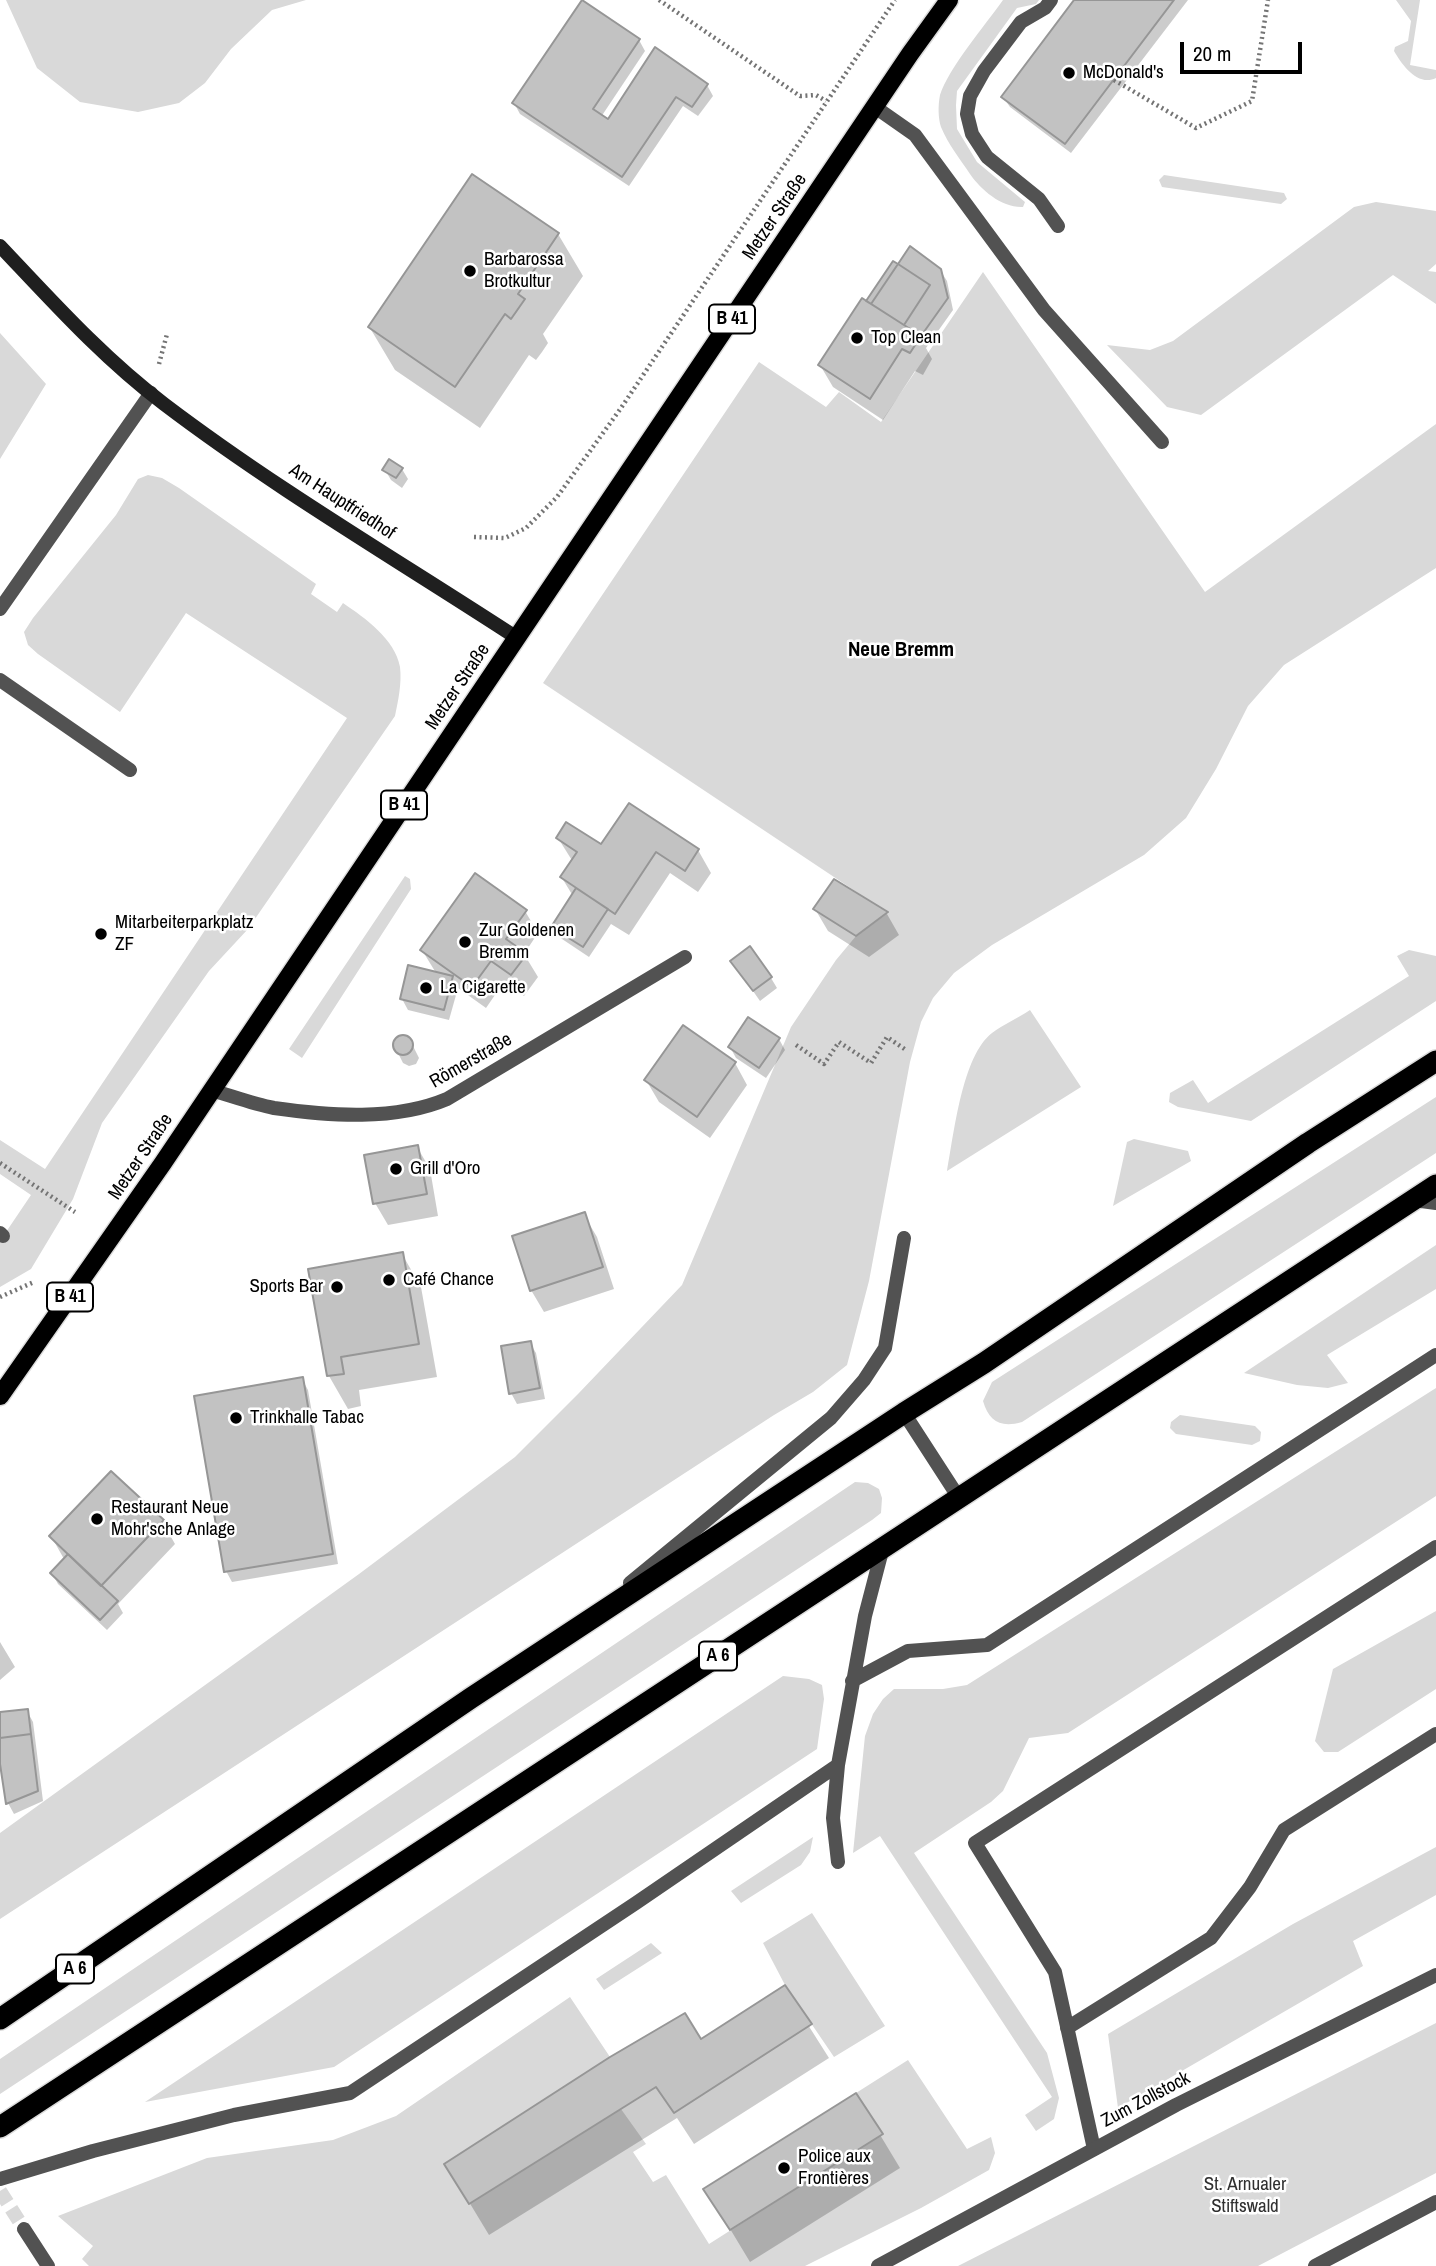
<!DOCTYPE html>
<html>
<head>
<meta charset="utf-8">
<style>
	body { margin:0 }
	#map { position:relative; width:1436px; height:2266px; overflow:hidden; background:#fff; font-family:"Archivo Narrow",sans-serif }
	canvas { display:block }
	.scale { position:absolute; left:1180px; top:42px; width:122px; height:32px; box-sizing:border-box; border:4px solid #000; border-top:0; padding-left:9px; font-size:21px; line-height:24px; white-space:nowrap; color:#000; -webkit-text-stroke:5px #fff; paint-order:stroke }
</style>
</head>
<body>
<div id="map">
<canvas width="1436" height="2266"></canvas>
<div class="scale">20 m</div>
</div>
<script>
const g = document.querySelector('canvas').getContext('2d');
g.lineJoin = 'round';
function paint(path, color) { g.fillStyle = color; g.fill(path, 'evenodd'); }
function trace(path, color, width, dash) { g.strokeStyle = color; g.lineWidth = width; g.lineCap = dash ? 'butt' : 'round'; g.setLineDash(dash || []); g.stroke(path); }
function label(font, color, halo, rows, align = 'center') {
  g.font = font + ' "Archivo Narrow",sans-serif'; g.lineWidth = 5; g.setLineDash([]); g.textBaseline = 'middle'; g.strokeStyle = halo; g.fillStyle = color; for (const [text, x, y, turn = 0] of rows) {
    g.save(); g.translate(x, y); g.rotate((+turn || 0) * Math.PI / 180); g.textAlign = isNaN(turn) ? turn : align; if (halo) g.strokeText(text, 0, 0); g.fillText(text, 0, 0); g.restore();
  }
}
paint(new Path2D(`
	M 6,0 L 306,0 L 272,10 L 231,49 L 205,83 L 179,103 L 138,112 L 80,102 L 37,68 Z
	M 1003,0 L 1039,0 L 1036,4 L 1017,8 L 957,91 L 956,105 L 957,129 L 977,162 L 1025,202 L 1023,207 C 1002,208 981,190 970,174 C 960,159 948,144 941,127 C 938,118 938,105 940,95 C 948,69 986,24 1003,0 Z
	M 1396,0 L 1420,0 L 1410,65 L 1436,70 L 1436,78 C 1418,87 1402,65 1394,51 L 1395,47 L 1408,41 L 1411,21 Z
	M 1164,175 L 1284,193 L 1287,199 L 1281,204 L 1162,187 L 1159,180 Z
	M 1376,202 L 1436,211 L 1436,264 L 1428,271 L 1436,272 L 1436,304 L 1393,275 L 1201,415 L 1167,407 L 1107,345 L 1150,350 L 1173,341 L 1354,207 Z
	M 983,272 L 1205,592 L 1436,424 L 1436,568 L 1284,665 L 1248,706 L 1216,769 L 1186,818 L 1144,855 L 992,945 L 954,973 L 933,998 L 921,1022 L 910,1062 L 869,1281 L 847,1365 L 813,1392 L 774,1415 L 0,1919 L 0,1833 L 359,1574 L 515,1457 L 578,1394 L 682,1285 L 791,1027 L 836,960 L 856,936 L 888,913 L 543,683 L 759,362 L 826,407 L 839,392 L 881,422 Z
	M 0,333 L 46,384 L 0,459 Z
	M 148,475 L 162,478 L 179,488 L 316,584 L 311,594 L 337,612 L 343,603 C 365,618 395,639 400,667 C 402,684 398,701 395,716 L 248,929 L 209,971 L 102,1123 L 73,1199 L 31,1269 L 0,1287 L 0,1233 L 4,1235 L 31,1195 L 0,1174 L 0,1140 L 45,1169 L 347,718 L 186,613 L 120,712 L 38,654 L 28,645 L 24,632 L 33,618 L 116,515 L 138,479 Z
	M 405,876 L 410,879 L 411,889 L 302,1058 L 289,1049 Z
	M 1409,950 L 1436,956 L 1436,1001 L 1251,1121 L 1178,1107 L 1169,1102 L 1170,1093 L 1193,1080 L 1208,1103 L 1409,976 L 1397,956 Z
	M 1030,1010 L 1081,1087 L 947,1171 C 954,1134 962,1056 992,1033 C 1004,1024 1018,1018 1030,1010 Z
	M 1436,1097 L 1436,1153 L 1022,1422 C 1001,1428 989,1422 983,1401 L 992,1382 Z
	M 1134,1139 L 1188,1151 L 1191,1161 L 1113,1206 L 1127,1142 Z
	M 1436,1245 L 1436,1289 L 1327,1355 L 1348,1383 L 1328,1388 L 1297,1385 L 1244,1373 Z
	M 1436,1388 L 1436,1496 L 1068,1733 L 1029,1738 L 1003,1791 L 991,1802 L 914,1853 L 1047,2053 L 1059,2098 L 1054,2119 L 1036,2131 L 1025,2115 L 1052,2097 L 880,1836 L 853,1853 L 865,1736 L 873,1714 L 883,1699 L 894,1689 L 943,1689 L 967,1685 Z
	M 1180,1415 L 1255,1426 L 1261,1432 L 1260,1441 L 1252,1445 L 1176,1434 L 1170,1428 L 1171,1422 Z
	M 855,1482 L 868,1483 L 879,1489 L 882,1498 L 881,1513 L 872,1520 L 0,2094 L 0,2059 Z
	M 1436,1611 L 1436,1689 L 1338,1752 L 1324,1752 L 1315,1741 L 1333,1669 Z
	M 783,1676 L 809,1679 L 822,1685 L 824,1699 L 817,1749 L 334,2067 L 145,2102 Z
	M 813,1837 L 810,1852 L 801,1865 L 741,1903 L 731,1891 Z
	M 1436,1847 L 1436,1895 L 1353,1941 L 1363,1966 L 1118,2108 L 1108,2034 L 1293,1924 Z
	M 812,1913 L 885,2026 L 834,2057 L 785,1985 L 763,1943 Z
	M 651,1943 L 662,1953 L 604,1990 L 596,1979 Z
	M 570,1997 L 610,2057 L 445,2164 L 621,2109 L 646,2144 L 633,2152 L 653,2182 L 666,2175 L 709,2244 L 882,2134 L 856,2093 L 908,2060 L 967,2149 L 991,2137 L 995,2153 L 989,2170 L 921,2208 L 805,2266 L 89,2266 L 82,2259 L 93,2246 L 58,2216 L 207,2158 L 333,2140 L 396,2116 Z
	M 1436,2023 L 1436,2173 L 1258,2266 L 958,2266 Z`), '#d9d9d9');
paint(new Path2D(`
	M 1076,0 L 1188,0 L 1071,153 L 1010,107 L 1003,97 Z
	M 582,2 L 639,40 L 645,51 L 601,117 L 608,121 L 707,85 L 713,96 L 698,116 L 683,106 L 629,186 L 520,114 L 514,103 Z
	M 558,234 L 583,276 L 543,334 L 548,343 L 542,352 L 536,360 L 529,355 L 480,428 L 395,370 L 370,328 Z
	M 899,266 L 940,270 L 947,281 L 953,310 L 926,348 L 932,359 L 923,375 L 915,371 L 883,420 L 833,387 L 820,365 L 867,303 Z
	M 402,469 L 408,479 L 402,488 L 391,480 L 385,470 Z
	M 558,838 L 601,847 L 698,850 L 711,873 L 698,892 L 670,873 L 629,935 L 611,924 L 589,957 L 559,937 L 553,927 L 573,896 L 562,878 L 573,862 Z
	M 835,881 L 887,914 L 899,935 L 869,957 L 828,931 L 815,909 Z
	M 525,911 L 538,933 L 524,954 L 538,977 L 524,996 L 504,982 L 486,1008 L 458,988 L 449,1020 L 408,1010 L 402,999 L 436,973 L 422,950 Z
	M 732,961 L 771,978 L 777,988 L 760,1001 Z
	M 404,1037 L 410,1040 L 419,1058 L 416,1064 L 409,1066 L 403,1063 L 394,1045 L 397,1038 Z
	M 779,1039 L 785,1050 L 766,1078 L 736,1058 L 730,1047 Z
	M 735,1063 L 747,1085 L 710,1138 L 659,1102 L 646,1080 Z
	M 417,1147 L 430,1169 L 438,1216 L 388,1225 L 375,1203 Z
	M 584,1215 L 597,1237 L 614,1289 L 544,1312 L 531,1290 Z
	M 402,1254 L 421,1287 L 437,1377 L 359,1390 L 361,1406 L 348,1409 L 329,1376 Z
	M 530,1343 L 536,1353 L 545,1399 L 517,1404 L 511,1393 Z
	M 302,1379 L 308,1390 L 338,1564 L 232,1582 L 226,1571 Z
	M 162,1521 L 175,1544 L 118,1604 L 123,1613 L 107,1630 L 58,1584 L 52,1573 L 64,1559 L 51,1536 Z
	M 0,1642 L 15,1667 L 0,1680 Z
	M 27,1711 L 33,1722 L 43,1801 L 14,1814 L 8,1803 L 0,1757 L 0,1714 Z
	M 784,1987 L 829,2058 L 694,2144 L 677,2118 L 489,2235 L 466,2197 Z
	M 856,2095 L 900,2168 L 750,2262 L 706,2189 Z`), '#0003');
const building = new Path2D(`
	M 582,0 L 640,39 L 593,109 L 608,119 L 655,47 L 708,84 L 692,107 L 676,97 L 622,177 L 512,103 Z
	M 1074,0 L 1174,0 L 1065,144 L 1001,97 Z
	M 472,174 L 559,233 L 518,294 L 525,299 L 511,319 L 505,314 L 455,387 L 368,327 Z
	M 910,246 L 941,269 L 948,298 L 921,336 L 904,325 L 930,285 L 898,264 Z
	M 893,261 L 898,264 L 871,304 L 866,301 Z
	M 898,264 L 930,285 L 904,325 L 871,304 Z
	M 862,298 L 921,336 L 910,353 L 902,349 L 870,399 L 818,365 Z
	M 389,459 L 403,468 L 396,478 L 382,470 Z
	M 629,803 L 699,849 L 685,871 L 656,852 L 615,914 L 560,877 L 577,852 L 556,838 L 566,822 L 601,844 Z
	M 475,873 L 527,910 L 506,939 L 527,954 L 511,975 L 491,961 L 472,987 L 420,950 Z
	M 834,879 L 888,912 L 856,936 L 813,909 Z
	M 576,888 L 608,909 L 583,947 L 551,927 Z
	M 750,946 L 772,977 L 753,991 L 730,961 Z
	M 408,965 L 453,976 L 444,1010 L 400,999 Z
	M 748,1017 L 780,1038 L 759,1068 L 728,1047 Z
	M 683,1025 L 736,1062 L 697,1117 L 644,1080 Z
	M393 1045a10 10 0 1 1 20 0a10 10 0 1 1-20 0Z
	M 418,1145 L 427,1194 L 373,1204 L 364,1155 Z
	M 585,1212 L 603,1267 L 530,1291 L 512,1236 Z
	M 403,1252 L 419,1344 L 341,1357 L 344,1374 L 327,1376 L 308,1269 Z
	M 531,1341 L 540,1388 L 509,1394 L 501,1346 Z
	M 303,1377 L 333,1554 L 224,1572 L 194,1396 Z
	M 111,1471 L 164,1520 L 101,1586 L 49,1536 Z
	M 68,1554 L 118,1601 L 100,1620 L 50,1573 Z
	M 28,1709 L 31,1734 L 0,1738 L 0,1712 Z
	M 31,1734 L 38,1791 L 6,1804 L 0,1764 L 0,1738 Z
	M 785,1985 L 812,2024 L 674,2113 L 656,2087 L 469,2204 L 444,2164 L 610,2057 L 685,2013 L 701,2039 Z
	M 856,2093 L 883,2134 L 730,2230 L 703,2189 Z`);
paint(building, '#c2c2c2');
trace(building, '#969696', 2);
trace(new Path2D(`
	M 0,2191 L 24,2229`), '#d9d9d9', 14, [14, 7]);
const primary = new Path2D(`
	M 0,1396 L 163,1163 L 910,54 L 949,0`);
const motorway = new Path2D(`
	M 0,2019 L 471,1698 L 904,1413 L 984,1363 L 1308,1143 L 1436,1061
	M 0,2127 L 1436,1185`);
trace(primary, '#dbdbdb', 21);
trace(motorway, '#dbdbdb', 24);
trace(new Path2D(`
	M 659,0 L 800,96 L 816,95 L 826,101
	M 1114,80 L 1196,128 L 1252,101 L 1268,0
	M 159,364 L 167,334
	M 474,537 L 505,538 L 526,528 L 557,497 L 621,408 L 895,0
	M 796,1045 L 824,1064 L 839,1042 L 871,1063 L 887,1037 L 906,1050
	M 0,1163 L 75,1212
	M 0,1297 L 34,1282`), '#747474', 4.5, [2, 3.5]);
trace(new Path2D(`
	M 1051,0 L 1045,8 L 1021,22 L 984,71 L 970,96 L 967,114 L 972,134 L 987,157 L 1039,199 L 1058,226
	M 875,107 L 915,135 L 1044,310 L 1162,442
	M 0,680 L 130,770
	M 1414,1200 L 1436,1203
	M 904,1413 L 959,1498
	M 630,1583 L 831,1418 L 864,1380 L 885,1348 L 904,1238
	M 852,1681 L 908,1651 L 987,1645 L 1436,1355
	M 838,1862 L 833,1818 L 838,1765 L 865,1616 L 883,1547
	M 1067,2028 L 1211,1938 L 1250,1887 L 1284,1830 L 1436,1734
	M 1094,2149 L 1055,1972 L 975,1843 L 1436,1547
	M 0,2179 L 93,2151 L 234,2115 L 350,2093 L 636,1903 L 838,1765`), '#525252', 14);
trace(new Path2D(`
	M 0,609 L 151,393
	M 211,1090 C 232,1096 253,1104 274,1108 C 330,1116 395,1121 447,1099 L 685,957
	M 0,1233 L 3,1236
	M 1315,2266 L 1436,2202`), '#525252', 14);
trace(new Path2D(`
	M 24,2229 L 48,2266
	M 878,2266 L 1176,2105 L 1436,1975`), '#525252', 14);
trace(new Path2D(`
	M 0,246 C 52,301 103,358 164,404 C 276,489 399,561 517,638`), '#1f1f1f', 14);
trace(primary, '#000', 18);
trace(motorway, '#000', 21);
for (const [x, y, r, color] of [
	[1069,73,7,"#000"],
	[470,271,7,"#000"],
	[857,338,7,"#000"],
	[101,934,7,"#000"],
	[465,942,7,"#000"],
	[426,988,7,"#000"],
	[396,1169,7,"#000"],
	[389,1280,7,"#000"],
	[337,1287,7,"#000"],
	[236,1418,7,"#000"],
	[97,1519,7,"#000"],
	[784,2168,7,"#000"]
]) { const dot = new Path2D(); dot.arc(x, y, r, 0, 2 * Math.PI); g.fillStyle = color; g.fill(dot); trace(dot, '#fff', 2.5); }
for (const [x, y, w] of [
	[732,319,46],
	[404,805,46],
	[70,1297,46],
	[718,1656,38],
	[75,1969,38]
]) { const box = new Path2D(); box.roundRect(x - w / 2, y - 14.5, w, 29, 5); g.fillStyle = '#fff'; g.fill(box); trace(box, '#000', 2); }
label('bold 18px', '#000', null, [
	["B 41",732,319],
	["B 41",404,805],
	["B 41",70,1297],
	["A 6",718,1656],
	["A 6",75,1969]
]);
label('19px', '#000', '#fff', [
	["McDonald's",1083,73],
	["Barbarossa",484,260],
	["Brotkultur",484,282],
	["Top Clean",871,338],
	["Mitarbeiterparkplatz",115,923],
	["ZF",115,945],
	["Zur Goldenen",479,931],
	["Bremm",479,953],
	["La Cigarette",440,988],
	["Grill d'Oro",410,1169],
	["Café Chance",403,1280],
	["Sports Bar",323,1287,"right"],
	["Trinkhalle Tabac",250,1418],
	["Restaurant Neue",111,1508],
	["Mohr'sche Anlage",111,1530],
	["Police aux",798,2157],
	["Frontières",798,2179]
], 'left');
label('19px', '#000', '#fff', [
	["Metzer Straße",775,217,-56],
	["Am Hauptfriedhof",342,502,33],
	["Metzer Straße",458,687,-56],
	["Römerstraße",471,1061,-30],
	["Metzer Straße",141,1157,-56],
	["Zum Zollstock",1146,2100,-28]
]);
label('19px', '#303030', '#fff', [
	["St. Arnualer",1245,2185],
	["Stiftswald",1245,2207]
]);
label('bold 21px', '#000', '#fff', [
	["Neue Bremm",901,650]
]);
</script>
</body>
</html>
